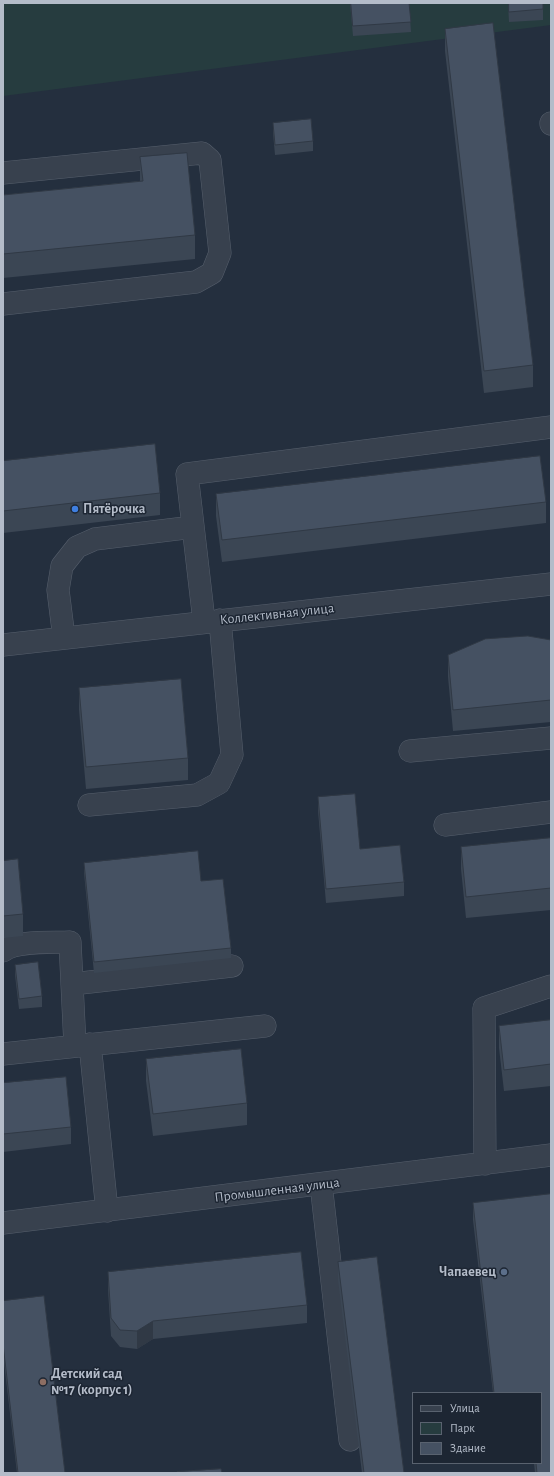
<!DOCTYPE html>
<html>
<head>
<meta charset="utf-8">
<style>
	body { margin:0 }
	#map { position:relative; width:554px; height:1476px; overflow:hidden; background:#242f3e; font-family:"Alegreya Sans",sans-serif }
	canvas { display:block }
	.frame { position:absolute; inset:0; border:4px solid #b4bcc9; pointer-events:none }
	.legend { position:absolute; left:412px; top:1392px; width:130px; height:72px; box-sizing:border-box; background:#1d2633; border:1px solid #59626f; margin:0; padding:5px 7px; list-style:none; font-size:12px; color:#b4bcc9 }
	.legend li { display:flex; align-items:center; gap:8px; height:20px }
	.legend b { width:20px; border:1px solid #59626f }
</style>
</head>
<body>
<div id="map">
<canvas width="554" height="1476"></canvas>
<div class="frame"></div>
<ul class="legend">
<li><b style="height:5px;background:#38414e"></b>Улица</li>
<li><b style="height:11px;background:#263c3f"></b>Парк</li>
<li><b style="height:11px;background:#455162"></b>Здание</li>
</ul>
</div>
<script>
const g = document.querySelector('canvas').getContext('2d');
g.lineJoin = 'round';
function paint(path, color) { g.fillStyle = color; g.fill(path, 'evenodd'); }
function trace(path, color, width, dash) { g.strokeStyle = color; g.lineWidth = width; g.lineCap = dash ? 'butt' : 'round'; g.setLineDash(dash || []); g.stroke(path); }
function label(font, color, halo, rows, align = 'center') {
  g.font = font + ' "Alegreya Sans",sans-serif'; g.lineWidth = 3; g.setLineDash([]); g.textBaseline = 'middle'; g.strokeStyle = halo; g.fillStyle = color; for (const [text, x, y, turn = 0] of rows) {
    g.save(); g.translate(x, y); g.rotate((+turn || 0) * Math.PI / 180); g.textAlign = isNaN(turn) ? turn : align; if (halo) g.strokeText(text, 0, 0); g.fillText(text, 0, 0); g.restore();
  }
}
paint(new Path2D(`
	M 3,3 L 551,3 L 551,25 L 3,96 Z`), '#263c3f');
const minor = new Path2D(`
	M 551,123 L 551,124
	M 3,173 L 202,153 L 210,160 L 220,253 L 212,273 L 196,282 L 3,304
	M 204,621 L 187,474 L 551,427
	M 64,638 L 58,590 L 62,566 L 77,547 L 95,539 L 193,527
	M 3,645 L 551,584
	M 410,751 L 551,738
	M 89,805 L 197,795 L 219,783 L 232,755 L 220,620
	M 445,825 L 551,812
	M 3,951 C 17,940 52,943 70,942 L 75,1046
	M 72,984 L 232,966
	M 90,1044 L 107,1211
	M 3,1054 L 265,1026
	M 485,1164 L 484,1008 L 551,986
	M 321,1184 L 350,1440
	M 3,1223 L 551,1155`);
trace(minor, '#565f6c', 23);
trace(minor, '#38414e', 22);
paint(new Path2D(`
	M 350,3 L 409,3 L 411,32 L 353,36 Z
	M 508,3 L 543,3 L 543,20 L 509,22 Z
	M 445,29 L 533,365 L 533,387 L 484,393 L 445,51 Z
	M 273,123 L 313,141 L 313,151 L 275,155 L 273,133 Z
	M 140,157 L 195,235 L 195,259 L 3,278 L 3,195 L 140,181 Z
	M 3,461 L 160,493 L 160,515 L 3,533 Z
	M 216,494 L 546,502 L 546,523 L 222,562 L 216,516 Z
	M 551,640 L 551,722 L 453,731 L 448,677 L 448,655 Z
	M 79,688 L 188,758 L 188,780 L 86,789 L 79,710 Z
	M 318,797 L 360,849 L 404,882 L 404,896 L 326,903 L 318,811 Z
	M 551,838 L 551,910 L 466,918 L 461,869 L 461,847 Z
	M 3,861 L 23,914 L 23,936 L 3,938 Z
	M 84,863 L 201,881 L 231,948 L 231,958 L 94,973 L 84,873 Z
	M 15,965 L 42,996 L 42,1007 L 19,1009 L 15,975 Z
	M 551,1020 L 551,1086 L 504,1091 L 499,1048 L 499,1026 Z
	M 146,1059 L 247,1103 L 247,1125 L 153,1136 L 146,1081 Z
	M 3,1083 L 71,1127 L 71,1144 L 3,1152 Z
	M 551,1194 L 551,1473 L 535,1473 L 534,1463 L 541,1463 L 541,1393 L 493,1393 L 473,1220 L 473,1203 Z
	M 338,1262 L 404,1473 L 362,1473 L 338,1280 Z
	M 108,1272 L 307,1305 L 307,1323 L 153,1339 L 137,1349 L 120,1347 L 111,1336 L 108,1290 Z
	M 3,1301 L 65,1473 L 17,1473 L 3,1354 Z`), '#3b4654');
paint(new Path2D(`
	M 153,1321 L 153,1339 L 137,1349 L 137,1331 Z`), '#303945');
const building = new Path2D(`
	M 351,3 L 409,3 L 411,22 L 353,26 Z
	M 509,3 L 543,3 L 543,9 L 509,12 Z
	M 493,23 L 533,365 L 484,371 L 445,29 Z
	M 311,119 L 313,141 L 275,145 L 273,123 Z
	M 187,153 L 195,235 L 3,254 L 3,195 L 143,181 L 140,157 Z
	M 155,444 L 160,493 L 3,511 L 3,461 Z
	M 540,456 L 546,502 L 222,540 L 216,494 Z
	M 528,636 L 551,640 L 551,700 L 453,710 L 448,655 L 485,639 Z
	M 181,679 L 188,758 L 86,767 L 79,688 Z
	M 355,794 L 360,849 L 400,845 L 404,882 L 326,889 L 318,797 Z
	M 551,838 L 551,888 L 466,897 L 461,847 Z
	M 198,851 L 201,881 L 223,879 L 231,948 L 94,962 L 84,863 Z
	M 18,859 L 23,914 L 3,916 L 3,861 Z
	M 38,962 L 42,996 L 19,999 L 15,965 Z
	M 551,1020 L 551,1064 L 504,1070 L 499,1026 Z
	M 241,1049 L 247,1103 L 153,1114 L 146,1059 Z
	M 66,1077 L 71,1127 L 3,1134 L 3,1083 Z
	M 551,1194 L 551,1473 L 537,1473 L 536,1463 L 541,1463 L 541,1393 L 494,1393 L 473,1203 Z
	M 301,1252 L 307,1305 L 153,1321 L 137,1331 L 120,1330 L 111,1318 L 108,1272 Z
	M 377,1257 L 404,1473 L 364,1473 L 338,1262 Z
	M 44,1296 L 65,1473 L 18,1473 L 3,1344 L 3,1301 Z
	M 221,1469 L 222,1473 L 177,1473 L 177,1472 Z`);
paint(building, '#455162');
trace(building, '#303945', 1);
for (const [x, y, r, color] of [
	[75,509,4,"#3f7fe0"],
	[504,1272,4,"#5c6f8a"],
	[43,1382,4,"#8d6e63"]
]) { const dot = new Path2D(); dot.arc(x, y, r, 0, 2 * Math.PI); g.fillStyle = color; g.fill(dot); trace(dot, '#1d2633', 1.5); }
label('bold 14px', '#b4bcc9', '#1d2633', [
	["Пятёрочка",83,509],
	["Чапаевец",496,1272,"right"],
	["Детский сад",51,1374],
	["№17 (корпус 1)",51,1390]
], 'left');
label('14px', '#b4bcc9', '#1d2633', [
	["Коллективная улица",277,614,-6],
	["Промышленная улица",277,1190,-7]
]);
</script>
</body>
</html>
